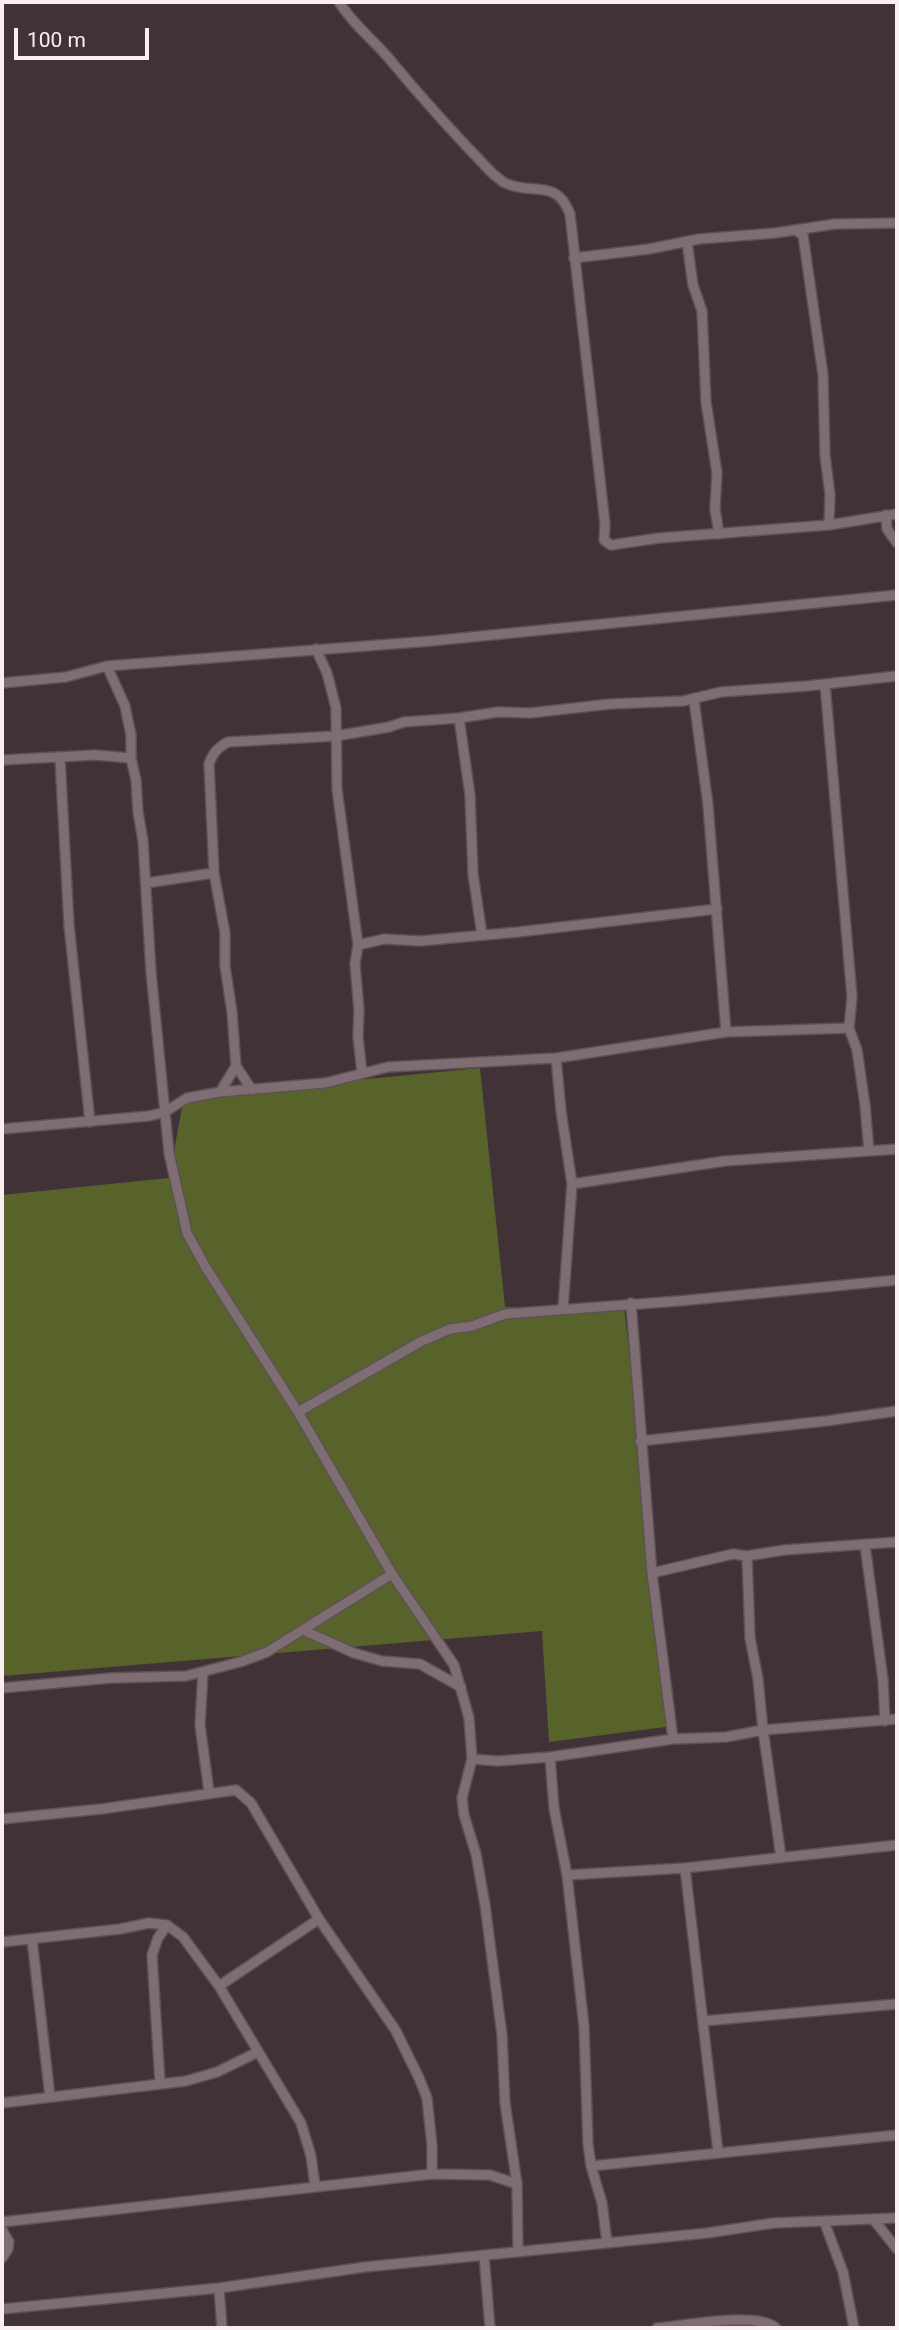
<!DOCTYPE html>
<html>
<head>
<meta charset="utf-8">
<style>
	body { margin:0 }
	#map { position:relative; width:899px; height:2330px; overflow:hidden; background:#413237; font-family:Roboto,sans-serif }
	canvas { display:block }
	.frame { position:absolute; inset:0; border:4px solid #f9eef1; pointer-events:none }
	.scale { position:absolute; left:14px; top:28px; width:135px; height:32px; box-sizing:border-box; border:4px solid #f9eef1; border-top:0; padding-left:9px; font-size:21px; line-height:24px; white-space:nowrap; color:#f9eef1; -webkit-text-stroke:5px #413237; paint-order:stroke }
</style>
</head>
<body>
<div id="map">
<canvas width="899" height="2330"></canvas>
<div class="frame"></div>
<div class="scale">100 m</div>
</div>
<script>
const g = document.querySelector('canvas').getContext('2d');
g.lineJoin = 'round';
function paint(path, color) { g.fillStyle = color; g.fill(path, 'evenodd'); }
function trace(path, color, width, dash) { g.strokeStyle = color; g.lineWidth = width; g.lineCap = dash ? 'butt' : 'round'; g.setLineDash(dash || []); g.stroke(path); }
paint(new Path2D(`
	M 480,1068 L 505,1307 L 624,1308 L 673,1726 L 549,1742 L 542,1631 L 2,1676 L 2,1195 L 169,1178 L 184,1097 Z`), '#58632c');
const street = new Path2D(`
	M 339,2 C 352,23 370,37 386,55 C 420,96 455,135 492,173 C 496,176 501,181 505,183 C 532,196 556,177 570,214 L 605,524 L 604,540 L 611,545 L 618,544 L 659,538 L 829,525 L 897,514
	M 795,230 L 803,235 L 823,375 L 825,455 L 830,495 L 829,525
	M 687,242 L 693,285 L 702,311 L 706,402 L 717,473 L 715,509 L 719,534
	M 574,258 L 649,249 L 699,239 L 775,233 L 835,224 L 897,223
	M 886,515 L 887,529 L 897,543
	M 316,649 L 327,673 L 336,708 L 337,789 L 358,945 L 355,964 L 359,1010 L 358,1037 L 362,1073
	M 107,666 L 125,706 L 131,735 L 131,758 L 136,780 L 138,812 L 143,841 L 151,972 L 169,1153 L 187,1233 L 205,1266 L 298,1412 L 392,1574 L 454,1665 L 469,1718 L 472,1759 L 462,1798 L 464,1815 L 476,1854 L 485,1905 L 502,2035 L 505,2103 L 517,2184 L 518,2251
	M 2,683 L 66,677 L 107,666 L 431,641 L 897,595
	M 825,684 L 852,997 L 849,1028 L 857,1050 L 865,1105 L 869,1151
	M 694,700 L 708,805 L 726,1032
	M 459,718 L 470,795 L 473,874 L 482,935
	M 60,758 L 69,925 L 90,1122
	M 2,760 L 95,755 L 131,758
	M 146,883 L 214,873
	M 358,945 L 384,939 L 420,941 L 518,932 L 717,909
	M 556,1058 L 561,1111 L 572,1184 L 563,1309
	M 252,1090 L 236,1066 L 232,1012 L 225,966 L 225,933 L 214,873 L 209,764 C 213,753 217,748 228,742 L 336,736 L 389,727 L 404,722 L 459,718 L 498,712 L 530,713 L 610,704 L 683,701 L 721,692 L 807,686 L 897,676
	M 220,1092 L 236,1066
	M 2,1129 L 149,1116 L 165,1112 L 187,1098 L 220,1092 L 325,1083 L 388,1067 L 556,1058 L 726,1032 L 849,1028
	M 572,1184 L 725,1161 L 897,1149
	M 631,1303 L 652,1573 L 673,1739
	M 298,1412 L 422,1341 L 450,1329 L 472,1326 L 505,1314 L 679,1301 L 897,1280
	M 640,1441 L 826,1421 L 897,1411
	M 865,1545 L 883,1680 L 885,1721
	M 747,1556 L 750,1638 L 758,1679 L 763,1730 L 781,1857
	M 652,1573 L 733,1554 L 747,1556 L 784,1550 L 897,1542
	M 303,1630 L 354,1653 L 382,1661 L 420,1664 L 461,1687
	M 203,1672 L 200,1725 L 209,1792
	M 2,1688 L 111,1678 L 186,1676 L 240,1662 L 267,1652 L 392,1574
	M 550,1757 L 554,1808 L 567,1875 L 584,2026 L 588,2144 L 591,2166 L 602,2203 L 607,2242
	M 472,1759 L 498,1761 L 550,1757 L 673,1739 L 726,1737 L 763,1730 L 897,1719
	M 2,1819 L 101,1809 L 236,1790 L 251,1803 L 319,1919 L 396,2031 L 419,2078 L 427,2098 L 432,2146 L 432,2174
	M 685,1868 L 718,2152
	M 567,1875 L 685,1868 L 897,1845
	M 32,1939 L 50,2097
	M 2,1942 L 120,1929 L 149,1923 L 167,1925 L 183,1937 L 219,1986 L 301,2123 L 311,2156 L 315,2185
	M 219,1986 L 319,1919
	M 703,2021 L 897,2004
	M 160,2083 L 152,1955 L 158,1938 L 167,1925
	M 2,2103 L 186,2081 L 217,2072 L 258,2052
	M 591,2166 L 897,2135
	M 873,2219 L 897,2249
	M 824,2221 L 843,2272 L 854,2328
	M 2,2222 L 432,2174 L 490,2175 L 517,2184
	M 2,2230 L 9,2242 L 8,2249 L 2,2258
	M 484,2255 L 490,2328
	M 219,2288 L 222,2328
	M 2,2309 L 219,2288 L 365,2267 L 707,2233 L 774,2223 L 897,2218
	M 657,2328 C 683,2326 758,2311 776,2328`);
trace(street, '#5e5155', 12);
trace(street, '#7e6d72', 9);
</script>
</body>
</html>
